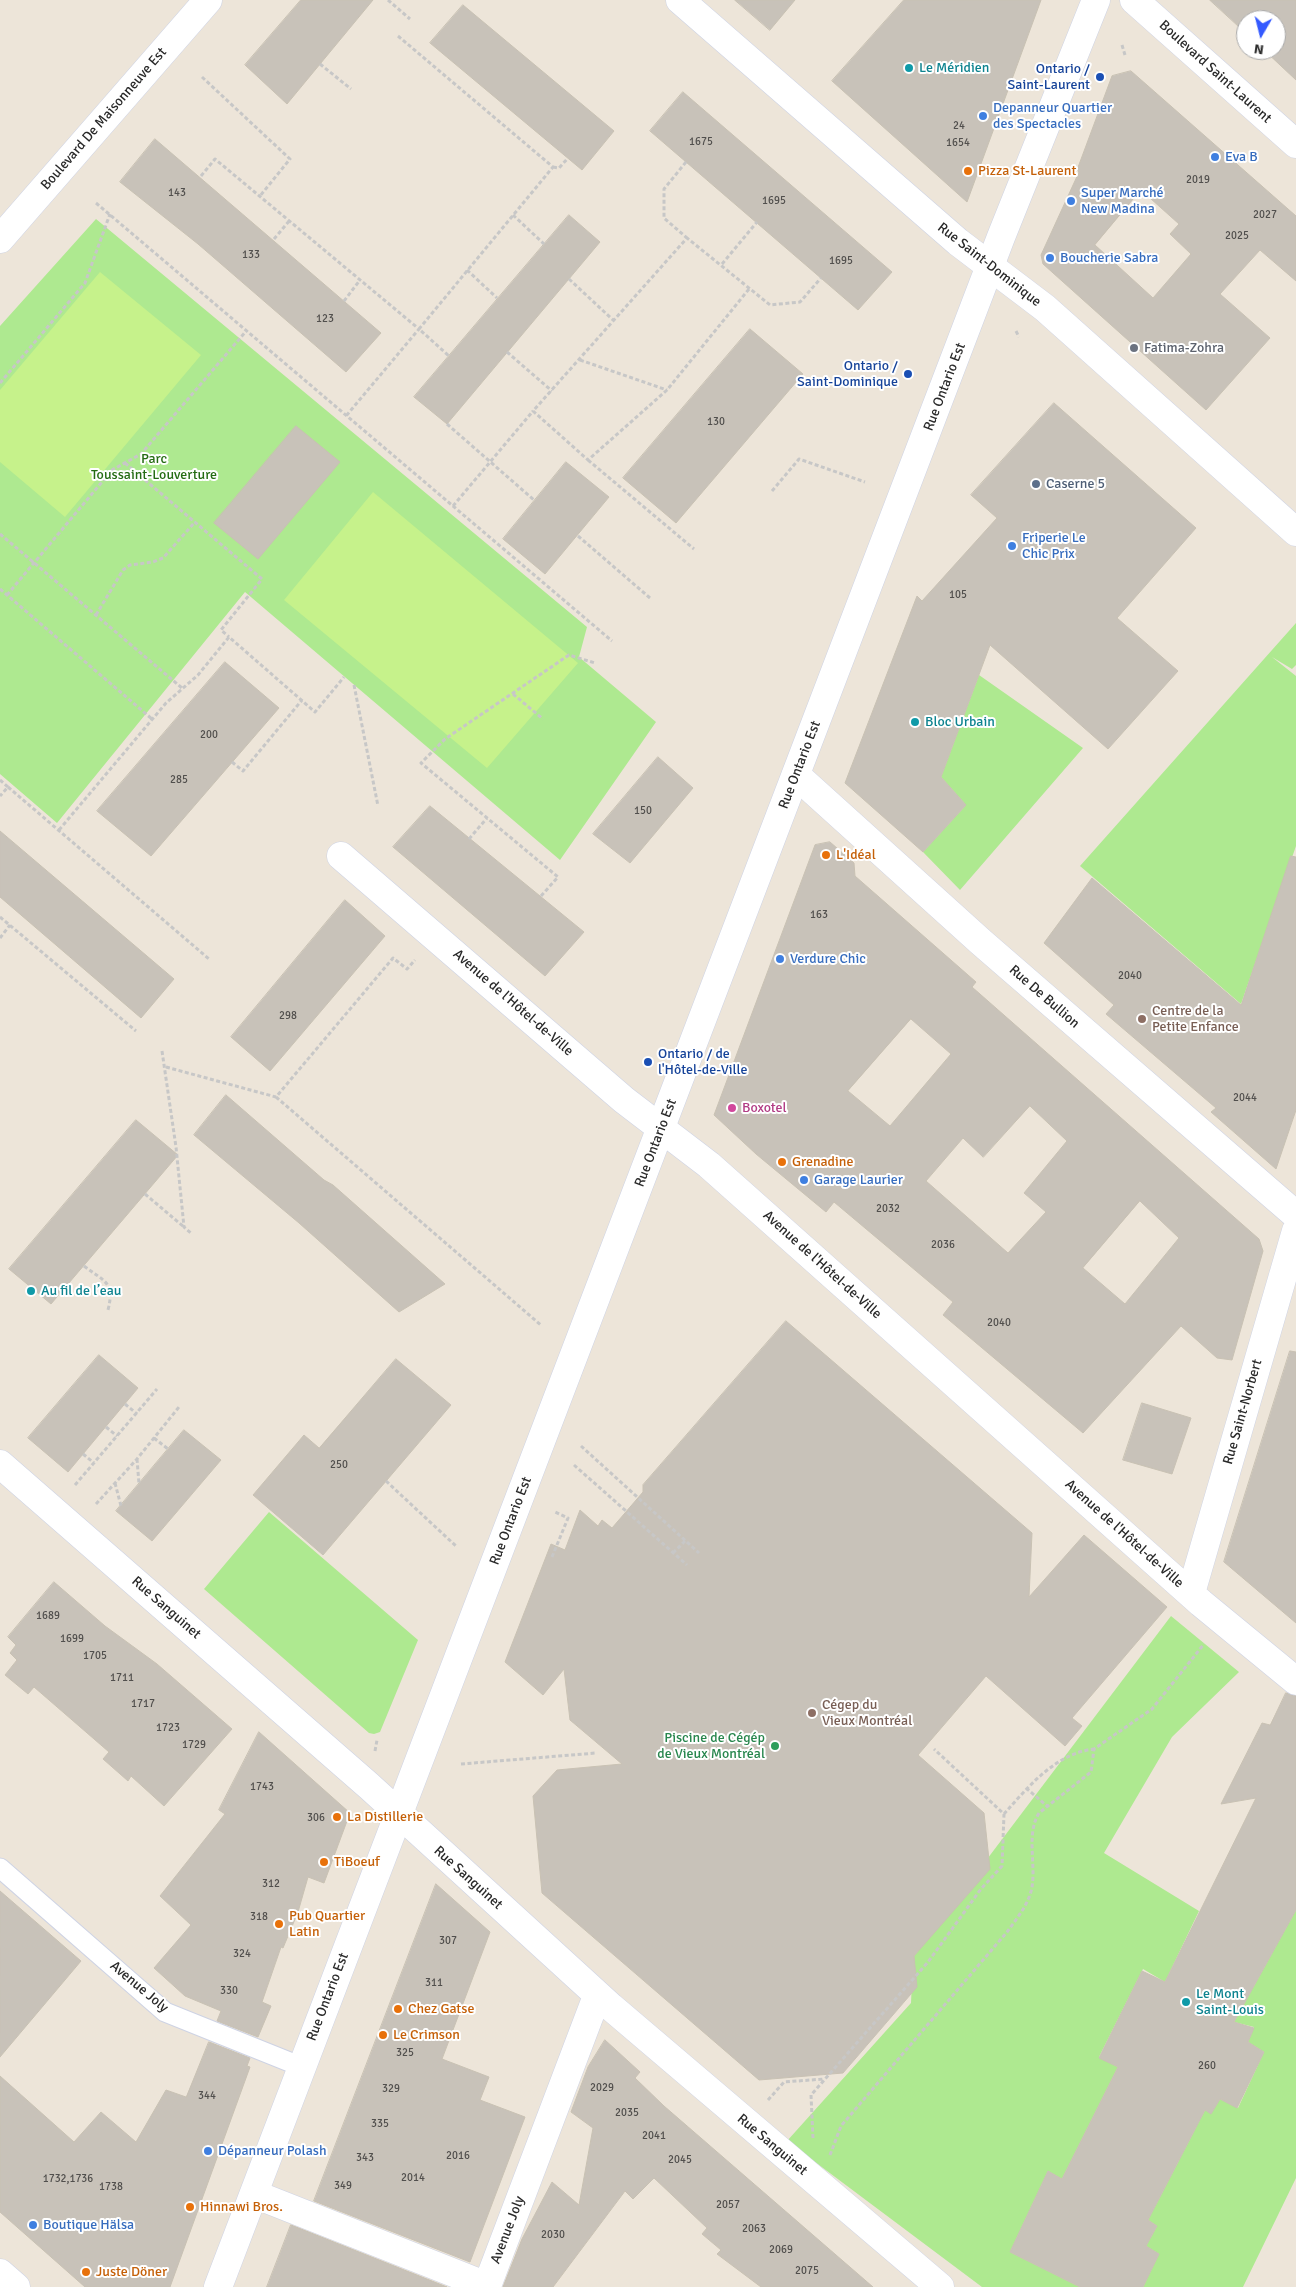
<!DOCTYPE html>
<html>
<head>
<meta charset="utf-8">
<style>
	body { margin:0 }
	#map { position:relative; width:1296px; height:2287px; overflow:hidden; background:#ede5d9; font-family:Signika,sans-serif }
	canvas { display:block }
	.north { position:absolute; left:1236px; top:10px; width:50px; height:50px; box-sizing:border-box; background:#fff; border:1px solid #a9a9a9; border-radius:50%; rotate:188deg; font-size:14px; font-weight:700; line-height:20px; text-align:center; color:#292929 }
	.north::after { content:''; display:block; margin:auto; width:18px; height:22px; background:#345aff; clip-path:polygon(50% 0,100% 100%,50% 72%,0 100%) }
</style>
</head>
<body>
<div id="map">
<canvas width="1296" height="2287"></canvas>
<div class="north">N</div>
</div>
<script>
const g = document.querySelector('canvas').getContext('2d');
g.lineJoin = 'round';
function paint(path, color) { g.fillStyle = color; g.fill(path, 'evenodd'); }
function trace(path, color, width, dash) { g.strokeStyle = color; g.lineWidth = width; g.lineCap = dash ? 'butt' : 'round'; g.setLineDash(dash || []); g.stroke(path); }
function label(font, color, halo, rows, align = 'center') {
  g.font = font + ' Signika,sans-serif'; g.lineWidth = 4; g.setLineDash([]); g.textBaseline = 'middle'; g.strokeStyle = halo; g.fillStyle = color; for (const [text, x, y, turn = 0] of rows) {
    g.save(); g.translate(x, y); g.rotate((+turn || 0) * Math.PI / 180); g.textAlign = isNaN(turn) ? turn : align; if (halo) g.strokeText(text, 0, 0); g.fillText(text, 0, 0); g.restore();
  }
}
paint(new Path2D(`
	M 96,219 L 587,627 L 579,657 L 656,722 L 560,860 L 245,592 L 57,823 L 0,774 L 0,326 Z
	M 1296,623 L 1296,665 L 1292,669 L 1272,657 L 1296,676 L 1296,846 L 1241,1004 L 1080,866 Z
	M 979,675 L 1083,748 L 960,890 L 923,852 L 966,805 L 941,777 Z
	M 269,1512 L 418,1640 L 380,1732 L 374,1734 L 369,1733 L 204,1589 Z
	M 1171,1616 L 1239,1672 L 1172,1737 L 1104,1853 L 1199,1911 L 1165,1982 L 1143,1969 L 1099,2057 L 1118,2067 L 1062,2179 L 1048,2171 L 1010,2252 L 1080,2287 L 982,2287 L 787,2141 L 911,2003 L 913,1957 Z
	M 1296,1910 L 1296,2178 L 1243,2287 L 1143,2287 L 1159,2254 L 1146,2246 L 1157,2226 L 1148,2220 L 1205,2110 L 1211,2113 L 1220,2099 L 1238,2108 L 1264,2052 L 1248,2042 L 1254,2027 L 1234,2022 Z`), '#aee990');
paint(new Path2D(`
	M 100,272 L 201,355 L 65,517 L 0,462 L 0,390 Z
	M 373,492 L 578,663 L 487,768 L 284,600 Z`), '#c6f28b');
const building = new Path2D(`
	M 301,0 L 373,0 L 287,104 L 245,65 Z
	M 735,0 L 795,0 L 770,30 Z
	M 904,0 L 1041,0 L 967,202 L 832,81 Z
	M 1210,0 L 1296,0 L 1296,80 L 1264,50 L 1276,50 L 1276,20 L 1246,20 L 1246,33 Z
	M 463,5 L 614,131 L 582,170 L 430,43 Z
	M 1131,71 L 1296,216 L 1296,281 L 1260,250 L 1220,294 L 1270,338 L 1206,410 L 1043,264 L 1041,255 L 1079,172 L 1077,170 L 1112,76 ZM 1141,190 L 1179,224 L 1170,234 L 1191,254 L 1153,298 L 1095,245 Z
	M 683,92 L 892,272 L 858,310 L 650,131 Z
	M 155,139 L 381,333 L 346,372 L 198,244 L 120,182 Z
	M 569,215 L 600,242 L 447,424 L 414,397 Z
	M 750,329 L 803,374 L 676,523 L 623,478 Z
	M 1054,403 L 1196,528 L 1117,618 L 1178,671 L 1108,749 L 990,645 L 941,777 L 966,805 L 923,852 L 845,783 L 917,596 L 922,601 L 997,518 L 971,495 Z
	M 296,426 L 340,462 L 258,559 L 214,523 Z
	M 566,462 L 609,497 L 545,574 L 503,539 Z
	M 225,662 L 279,708 L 151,856 L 97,811 Z
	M 658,757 L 693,788 L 630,863 L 593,834 Z
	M 430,806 L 584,932 L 545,976 L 393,847 Z
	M 0,831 L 174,979 L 141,1018 L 0,897 Z
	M 830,842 L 854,863 L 855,876 L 976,982 L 972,987 L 1259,1239 L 1263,1251 L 1232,1360 L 1217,1358 L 1181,1326 L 1083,1433 L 943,1315 L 953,1302 L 834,1202 L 826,1212 L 756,1154 L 714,1115 L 815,845 ZM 911,1019 L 951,1054 L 890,1126 L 848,1091 ZM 1030,1106 L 1067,1141 L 1024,1193 L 1046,1212 L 1008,1253 L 926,1181 L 963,1138 L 983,1157 ZM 1140,1201 L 1179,1238 L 1125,1304 L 1083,1268 Z
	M 1291,856 L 1296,857 L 1296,1110 L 1276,1169 L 1211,1112 L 1216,1108 L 1106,1014 L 1114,1005 L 1044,943 L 1092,878 L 1241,1005 Z
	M 345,900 L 385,936 L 270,1071 L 231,1037 Z
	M 226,1095 L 324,1180 L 333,1185 L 445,1284 L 399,1312 L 299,1223 L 194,1135 Z
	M 136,1120 L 178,1155 L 51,1304 L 9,1269 Z
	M 786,1321 L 1032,1533 L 1029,1597 L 1084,1535 L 1167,1607 L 1072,1718 L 1082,1726 L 1065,1746 L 986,1676 L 918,1755 L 984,1813 L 990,1869 L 914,1956 L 917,1987 L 843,2073 L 759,2080 L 542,1893 L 533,1796 L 557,1770 L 622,1764 L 570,1720 L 564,1669 L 543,1695 L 505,1662 L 551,1544 L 565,1550 L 580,1510 L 598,1526 L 602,1520 L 612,1528 L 643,1492 L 643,1485 Z
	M 1290,1351 L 1296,1352 L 1296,1623 L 1224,1562 Z
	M 99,1355 L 138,1388 L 68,1472 L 28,1438 Z
	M 396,1359 L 451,1405 L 323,1555 L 253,1495 L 304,1435 L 319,1448 Z
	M 1142,1403 L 1191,1418 L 1172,1474 L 1123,1460 Z
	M 184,1430 L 221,1460 L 152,1541 L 116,1511 Z
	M 54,1582 L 105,1626 L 157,1664 L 232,1729 L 164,1806 L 131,1776 L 128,1781 L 103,1759 L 109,1752 L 34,1687 L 28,1694 L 5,1675 L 17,1660 L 10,1653 L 16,1645 L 8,1637 Z
	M 1286,1693 L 1296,1696 L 1296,1910 L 1234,2022 L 1254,2028 L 1248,2042 L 1264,2052 L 1237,2108 L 1220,2099 L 1211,2114 L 1205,2110 L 1148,2220 L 1157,2226 L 1146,2246 L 1159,2254 L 1143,2287 L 1080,2287 L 1010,2252 L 1048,2171 L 1062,2179 L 1118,2067 L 1099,2058 L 1142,1971 L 1165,1982 L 1256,1798 L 1221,1804 L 1262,1723 L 1270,1725 Z
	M 259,1732 L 350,1813 L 324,1883 L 308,1877 L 298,1912 L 283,1948 L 281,1947 L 262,2002 L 271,2006 L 258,2037 L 217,2021 L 221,2011 L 185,1996 L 154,1968 L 191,1925 L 160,1896 L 225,1814 L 219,1810 Z
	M 436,1884 L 490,1932 L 442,2059 L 489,2077 L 480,2100 L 525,2117 L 470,2262 L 314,2201 Z
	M 0,1891 L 81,1961 L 0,2057 Z
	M 605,2040 L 640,2072 L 635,2078 L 664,2106 L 873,2287 L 761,2287 L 717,2254 L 721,2250 L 702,2234 L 707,2228 L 654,2178 L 633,2199 L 625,2191 L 553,2287 L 503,2287 L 522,2239 L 552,2182 L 579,2205 L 593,2128 L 571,2112 L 588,2067 Z
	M 209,2042 L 250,2058 L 247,2066 L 250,2067 L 170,2287 L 85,2287 L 0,2212 L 0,2076 L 74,2142 L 101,2112 L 136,2142 L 166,2090 L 186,2097 Z
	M 291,2225 L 447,2287 L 267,2287 Z`);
paint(building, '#c8c2b9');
trace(building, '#c8c1b3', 1);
const service = new Path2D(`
	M 0,1868 L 165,2012 L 302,2067`);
const minor = new Path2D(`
	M 680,0 L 958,242 L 1045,308 L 1296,532
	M 796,775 L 981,942 L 1296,1215
	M 341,856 L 624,1100 L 709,1165 L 1201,1603 L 1296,1681
	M 0,1464 L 369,1786 L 611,2007 L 940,2287
	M 1191,1593 L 1296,1231
	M 254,2194 L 487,2286 L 597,1996`);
const tertiary = new Path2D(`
	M 0,239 L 208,0`);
const secondary = new Path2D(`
	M 1134,0 L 1296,144
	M 0,2273 L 16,2287
	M 218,2287 L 1001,237 L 1096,0`);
trace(service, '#ced3e4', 21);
trace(minor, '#ced3e4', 29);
trace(tertiary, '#ced3e4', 29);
trace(secondary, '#ced3e4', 29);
trace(new Path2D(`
	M 388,0 L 410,19
	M 398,36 L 553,167 L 419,329 L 449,356
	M 1122,45 L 1125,55
	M 320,64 L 351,89
	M 202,77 L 290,159 L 260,196
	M 686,162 L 664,189 L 664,218 L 687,238
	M 553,167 L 559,168 L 568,158
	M 201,176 L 215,159 L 419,329 L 346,416
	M 96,203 L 612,641
	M 513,215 L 544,244
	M 274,239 L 290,220
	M 722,264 L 757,222
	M 467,270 L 497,298
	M 569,279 L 613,320
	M 749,289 L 667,390 L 588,460 L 533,411 L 687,238 L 770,305 L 800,302 L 821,278
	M 344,301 L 360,280
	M 1016,331 L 1019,337
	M 507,352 L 552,391
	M 580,360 L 667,390
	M 0,383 L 85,283 L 110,214
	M 447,424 L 534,500
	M 588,460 L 694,549
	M 125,463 L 262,579 L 221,630 L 229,637
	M 772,491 L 799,459 L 865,482
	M 453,506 L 533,411
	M 0,534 L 182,688
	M 578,536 L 650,598
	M 0,589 L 152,719
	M 7,595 L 112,470 L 141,454 L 247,330
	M 96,615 L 123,570 L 130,565 L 153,562 L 163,558 L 195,522
	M 354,685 L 378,806
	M 513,694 L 543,719
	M 232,762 L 243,771 L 302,700
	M 0,780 L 8,787 L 0,796
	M 8,787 L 209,959
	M 59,830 L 166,703 L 198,675 L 229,637 L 315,712 L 344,677
	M 469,839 L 487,818
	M 541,896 L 558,877 L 421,763 L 445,739 L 569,655 L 595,663
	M 0,917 L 136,1031
	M 0,938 L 10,925
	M 162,1051 L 176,1147 L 184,1227 L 192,1234
	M 166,1067 L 276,1097 L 393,958 L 407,969 L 415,960
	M 276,1097 L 542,1326
	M 145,1194 L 184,1227
	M 84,1266 C 105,1282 115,1282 108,1310
	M 125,1404 L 137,1414
	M 106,1427 L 117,1436
	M 154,1438 L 168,1449
	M 581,1446 L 699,1553
	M 83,1454 L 94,1463
	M 137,1459 L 139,1484
	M 574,1465 L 687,1565
	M 386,1481 L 457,1547
	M 115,1483 L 121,1506
	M 75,1485 L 157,1389
	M 96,1504 L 137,1459 L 179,1407
	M 673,1553 L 685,1541
	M 552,1557 L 568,1518 L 555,1512
	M 375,1751 L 377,1740
	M 461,1764 L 596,1753
	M 1026,1788 L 1047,1806
	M 1004,1814 C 1028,1787 1056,1753 1094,1749
	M 768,2100 L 784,2082 L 824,2079
	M 813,2138 L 811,2095 L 928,1962 L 981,1889 L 1002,1866 L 1004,1814 L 934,1749
	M 830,2155 L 841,2126 L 1007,1932 C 1017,1918 1029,1904 1032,1887 C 1036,1863 1026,1834 1039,1813 L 1091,1772 L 1094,1749 L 1152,1709 L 1204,1644`), '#c7c7c7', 3, [4, 2.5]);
trace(service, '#fff', 19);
trace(minor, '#fff', 28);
trace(tertiary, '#fff', 28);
trace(secondary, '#fff', 28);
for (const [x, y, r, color] of [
	[909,68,5,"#0f9aa8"],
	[1100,77,5,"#1a4fb4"],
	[983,116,5,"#3f7fe0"],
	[1215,157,5,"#3f7fe0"],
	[968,171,5,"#e8710a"],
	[1071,201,5,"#3f7fe0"],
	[1050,258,5,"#3f7fe0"],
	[1134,348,5,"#6b7280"],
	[908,374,5,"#1a4fb4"],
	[1036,484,5,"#5c6f8a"],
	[1012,546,5,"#3f7fe0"],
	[915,722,5,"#0f9aa8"],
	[826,855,5,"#e8710a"],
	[780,959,5,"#3f7fe0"],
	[1142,1019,5,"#8d6e63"],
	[648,1062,5,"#1a4fb4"],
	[732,1108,5,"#d1479c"],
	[782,1162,5,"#e8710a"],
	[804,1180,5,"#3f7fe0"],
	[31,1291,5,"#0f9aa8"],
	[812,1713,5,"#8d6e63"],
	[775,1746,5,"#2e9e5b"],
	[337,1817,5,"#e8710a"],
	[324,1862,5,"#e8710a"],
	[279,1924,5,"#e8710a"],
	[1186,2002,5,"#0f9aa8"],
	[398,2009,5,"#e8710a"],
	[383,2035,5,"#e8710a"],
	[208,2151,5,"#3f7fe0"],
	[190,2207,5,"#e8710a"],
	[33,2225,5,"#3f7fe0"],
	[86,2272,5,"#e8710a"]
]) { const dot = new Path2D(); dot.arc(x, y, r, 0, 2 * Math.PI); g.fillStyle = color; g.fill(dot); trace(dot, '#fff', 2); }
label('11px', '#514f4d', null, [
	["24",959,126],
	["1675",701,142],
	["1654",958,143],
	["2019",1198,180],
	["143",177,193],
	["1695",774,201],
	["2027",1265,215],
	["2025",1237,236],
	["133",251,255],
	["1695",841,261],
	["123",325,319],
	["130",716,422],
	["105",958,595],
	["200",209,735],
	["285",179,780],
	["150",643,811],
	["163",819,915],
	["2040",1130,976],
	["298",288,1016],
	["2044",1245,1098],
	["2032",888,1209],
	["2036",943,1245],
	["2040",999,1323],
	["250",339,1465],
	["1689",48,1616],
	["1699",72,1639],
	["1705",95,1656],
	["1711",122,1678],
	["1717",143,1704],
	["1723",168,1728],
	["1729",194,1745],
	["1743",262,1787],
	["306",316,1818],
	["312",271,1884],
	["318",259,1917],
	["307",448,1941],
	["324",242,1954],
	["311",434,1983],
	["330",229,1991],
	["325",405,2053],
	["260",1207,2066],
	["2029",602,2088],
	["329",391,2089],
	["344",207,2096],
	["2035",627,2113],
	["335",380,2124],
	["2041",654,2136],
	["2016",458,2156],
	["343",365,2158],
	["2045",680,2160],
	["2014",413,2178],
	["1732,1736",68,2179],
	["349",343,2186],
	["1738",111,2187],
	["2057",728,2205],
	["2063",754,2229],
	["2030",553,2235],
	["2069",781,2250],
	["2075",807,2271]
]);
label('14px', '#0d838f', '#fff', [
	["Le Méridien",919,68],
	["Bloc Urbain",925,722],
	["Au fil de l’eau",41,1291],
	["Le Mont",1196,1994],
	["Saint-Louis",1196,2010]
], 'left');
label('14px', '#164399', '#fff', [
	["Ontario /",1090,69],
	["Saint-Laurent",1090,85],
	["Ontario /",898,366],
	["Saint-Dominique",898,382],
	["Ontario / de",658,1054,"left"],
	["l'Hôtel-de-Ville",658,1070,"left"]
], 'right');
label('14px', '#292929', '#fff', [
	["Boulevard Saint-Laurent",1215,72,42],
	["Boulevard De Maisonneuve Est",104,119,-49],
	["Rue Saint-Dominique",989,265,38],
	["Rue Ontario Est",945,387,-69],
	["Rue Ontario Est",800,765,-69],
	["Rue De Bullion",1044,997,41],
	["Avenue de l'Hôtel-de-Ville",513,1003,41],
	["Rue Ontario Est",656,1143,-69],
	["Avenue de l'Hôtel-de-Ville",822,1265,42],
	["Rue Saint-Norbert",1243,1412,-74],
	["Rue Ontario Est",511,1521,-69],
	["Avenue de l'Hôtel-de-Ville",1124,1534,42],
	["Rue Sanguinet",166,1608,41],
	["Rue Sanguinet",468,1878,42],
	["Avenue Joly",139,1987,40],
	["Rue Ontario Est",328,1997,-69],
	["Rue Sanguinet",772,2145,40],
	["Avenue Joly",508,2230,-69]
]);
label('14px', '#366cbe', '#fff', [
	["Depanneur Quartier",993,108],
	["des Spectacles",993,124],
	["Eva B",1225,157],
	["Super Marché",1081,193],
	["New Madina",1081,209],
	["Boucherie Sabra",1060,258],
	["Friperie Le",1022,538],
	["Chic Prix",1022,554],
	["Verdure Chic",790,959],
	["Garage Laurier",814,1180],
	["Dépanneur Polash",218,2151],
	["Boutique Hälsa",43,2225]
], 'left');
label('14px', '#c56008', '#fff', [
	["Pizza St-Laurent",978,171],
	["L'Idéal",836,855],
	["Grenadine",792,1162],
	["La Distillerie",347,1817],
	["TiBoeuf",334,1862],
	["Pub Quartier",289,1916],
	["Latin",289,1932],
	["Chez Gatse",408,2009],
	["Le Crimson",393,2035],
	["Hinnawi Bros.",200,2207],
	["Juste Döner",96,2272]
], 'left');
label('14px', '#5b616d', '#fff', [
	["Fatima-Zohra",1144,348]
], 'left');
label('14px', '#256c13', '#fff', [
	["Parc",154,459],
	["Toussaint-Louverture",154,475]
]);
label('14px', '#4e5e75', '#fff', [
	["Caserne 5",1046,484]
], 'left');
label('14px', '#785e54', '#fff', [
	["Centre de la",1152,1011],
	["Petite Enfance",1152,1027],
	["Cégep du",822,1705],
	["Vieux Montréal",822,1721]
], 'left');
label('14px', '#b23c85', '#fff', [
	["Boxotel",742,1108]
], 'left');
label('14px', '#27864d', '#fff', [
	["Piscine de Cégép",765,1738],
	["de Vieux Montréal",765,1754]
], 'right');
</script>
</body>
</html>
